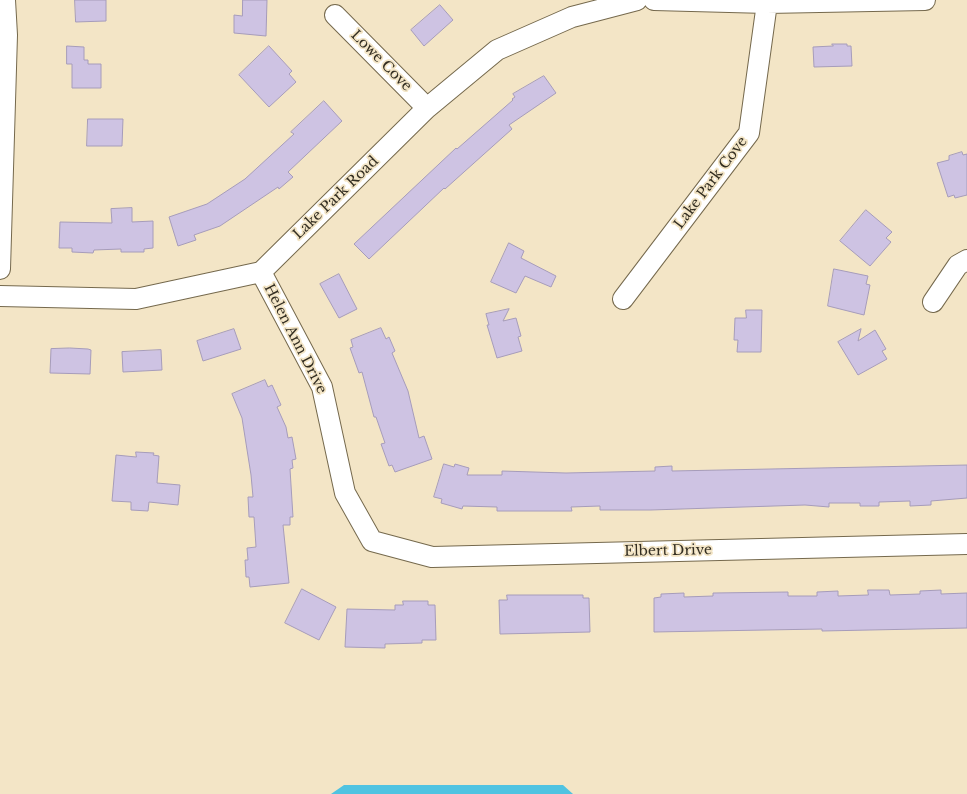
<!DOCTYPE html>
<html>
<head>
<meta charset="utf-8">
<style>
	body { margin:0 }
	canvas { display:block; background:#f3e5c6 }
</style>
</head>
<body>
<canvas width="967" height="794"></canvas>
<script>
const g = document.querySelector('canvas').getContext('2d');
g.lineJoin = 'round';
function paint(path, color) { g.fillStyle = color; g.fill(path, 'evenodd'); }
function trace(path, color, width, dash) { g.strokeStyle = color; g.lineWidth = width; g.lineCap = dash ? 'butt' : 'round'; g.setLineDash(dash || []); g.stroke(path); }
function label(font, color, halo, rows, align = 'center') {
  g.font = font + ' "Libre Baskerville",serif'; g.lineWidth = 3.5; g.setLineDash([]); g.textBaseline = 'middle'; g.strokeStyle = halo; g.fillStyle = color; for (const [text, x, y, turn = 0] of rows) {
    g.save(); g.translate(x, y); g.rotate((+turn || 0) * Math.PI / 180); g.textAlign = isNaN(turn) ? turn : align; if (halo) g.strokeText(text, 0, 0); g.fillText(text, 0, 0); g.restore();
  }
}
paint(new Path2D(`
	M 344,785 L 563,785 L 573,794 L 331,794 Z`), '#50c3e1');
const building = new Path2D(`
	M 75,0 L 106,0 L 106,21 L 76,22 Z
	M 243,0 L 267,0 L 266,36 L 234,33 L 234,15 L 242,16 Z
	M 440,5 L 453,20 L 424,46 L 411,30 Z
	M 832,44 L 847,44 L 847,46 L 851,46 L 852,66 L 814,67 L 813,47 L 833,46 Z
	M 67,46 L 84,47 L 84,60 L 88,60 L 88,64 L 101,64 L 101,88 L 72,88 L 72,64 L 67,64 Z
	M 269,46 L 292,71 L 289,74 L 296,82 L 269,107 L 239,75 Z
	M 544,76 L 556,93 L 509,125 L 512,129 L 445,189 L 444,188 L 369,259 L 354,244 L 456,148 L 457,149 L 513,100 L 512,99 L 515,97 L 513,94 Z
	M 324,101 L 342,121 L 288,172 L 293,177 L 279,189 L 278,187 L 220,226 L 194,235 L 196,240 L 178,246 L 169,217 L 207,204 L 245,179 L 294,134 L 291,132 Z
	M 88,119 L 123,119 L 122,146 L 87,146 Z
	M 962,152 L 963,155 L 967,154 L 967,195 L 955,198 L 954,195 L 948,197 L 937,163 L 949,160 L 949,156 Z
	M 132,208 L 132,222 L 153,221 L 153,248 L 144,249 L 144,252 L 121,252 L 121,249 L 94,250 L 93,253 L 72,252 L 72,248 L 59,248 L 60,222 L 112,223 L 111,209 Z
	M 866,210 L 892,232 L 886,238 L 891,242 L 870,266 L 840,241 Z
	M 509,243 L 524,251 L 521,258 L 556,276 L 551,287 L 525,276 L 516,293 L 491,282 Z
	M 834,269 L 868,276 L 866,284 L 870,285 L 864,315 L 828,306 Z
	M 339,274 L 357,309 L 339,318 L 320,284 Z
	M 509,309 L 503,321 L 516,318 L 521,336 L 518,337 L 522,351 L 497,358 L 487,325 L 489,325 L 486,314 Z
	M 746,310 L 762,310 L 761,352 L 737,352 L 738,340 L 734,340 L 735,318 L 746,318 Z
	M 381,328 L 386,339 L 389,337 L 395,351 L 392,353 L 408,391 L 419,438 L 424,436 L 432,459 L 395,472 L 392,465 L 389,466 L 381,444 L 385,443 L 376,417 L 374,417 L 362,372 L 359,373 L 350,348 L 353,347 L 351,340 Z
	M 234,329 L 241,349 L 203,361 L 197,341 Z
	M 861,329 L 858,341 L 875,330 L 886,349 L 882,351 L 887,359 L 858,375 L 838,342 Z
	M 70,348 L 88,349 L 91,350 L 90,374 L 50,373 L 51,349 Z
	M 161,350 L 162,370 L 123,372 L 122,352 Z
	M 265,380 L 268,387 L 272,385 L 281,405 L 277,407 L 286,427 L 288,438 L 292,437 L 296,459 L 292,460 L 293,468 L 290,469 L 293,517 L 290,517 L 290,525 L 283,525 L 289,583 L 250,587 L 249,577 L 246,577 L 245,560 L 248,560 L 247,548 L 256,547 L 254,517 L 249,517 L 248,497 L 253,497 L 251,475 L 242,418 L 232,394 Z
	M 136,452 L 154,453 L 153,455 L 159,456 L 157,483 L 180,485 L 178,505 L 149,502 L 148,511 L 131,510 L 131,502 L 112,501 L 116,455 L 136,457 Z
	M 444,464 L 454,467 L 455,464 L 469,468 L 467,475 L 502,475 L 502,471 L 566,473 L 655,471 L 655,467 L 672,466 L 672,471 L 967,465 L 967,498 L 931,501 L 931,505 L 910,506 L 910,501 L 879,502 L 879,506 L 860,506 L 860,503 L 829,503 L 829,507 L 805,505 L 651,510 L 600,510 L 600,506 L 571,507 L 572,511 L 497,511 L 497,507 L 463,506 L 462,509 L 441,503 L 442,499 L 434,497 Z
	M 302,589 L 336,607 L 319,640 L 285,623 Z
	M 868,590 L 889,590 L 890,595 L 920,594 L 920,591 L 941,590 L 941,594 L 967,593 L 967,628 L 822,631 L 822,629 L 654,632 L 654,598 L 661,597 L 661,594 L 684,593 L 684,597 L 713,596 L 713,593 L 788,592 L 788,596 L 817,596 L 817,592 L 838,591 L 838,596 L 868,595 Z
	M 507,595 L 583,595 L 583,598 L 589,598 L 590,632 L 500,634 L 499,600 L 507,600 Z
	M 403,601 L 428,601 L 428,605 L 435,605 L 436,640 L 422,640 L 422,643 L 385,644 L 385,648 L 345,647 L 347,609 L 395,610 L 395,605 L 403,605 Z`);
paint(building, '#cec3e3');
trace(building, '#a69cba', 1);
const minor = new Path2D(`
	M 654,0 L 767,3 L 925,0
	M 335,15 L 427,108
	M 0,269 L 7,35 L 5,0
	M 261,272 L 322,387 L 345,493 L 372,541 L 432,557 L 967,544
	M 0,296 L 136,299 L 261,272 L 427,108 L 497,50 L 572,17 L 637,0
	M 623,299 L 749,133 L 767,3
	M 933,302 L 958,265 L 967,260`);
trace(minor, '#75694d', 22);
trace(minor, '#fff', 20);
label('14px', '#332e22', '#f3e5c6', [
	["Lowe Cove",381,61,45],
	["Lake Park Cove",711,183,-53],
	["Lake Park Road",336,198,-44],
	["Helen Ann Drive",295,339,63],
	["Elbert Drive",668,551,-1]
]);
</script>
</body>
</html>
